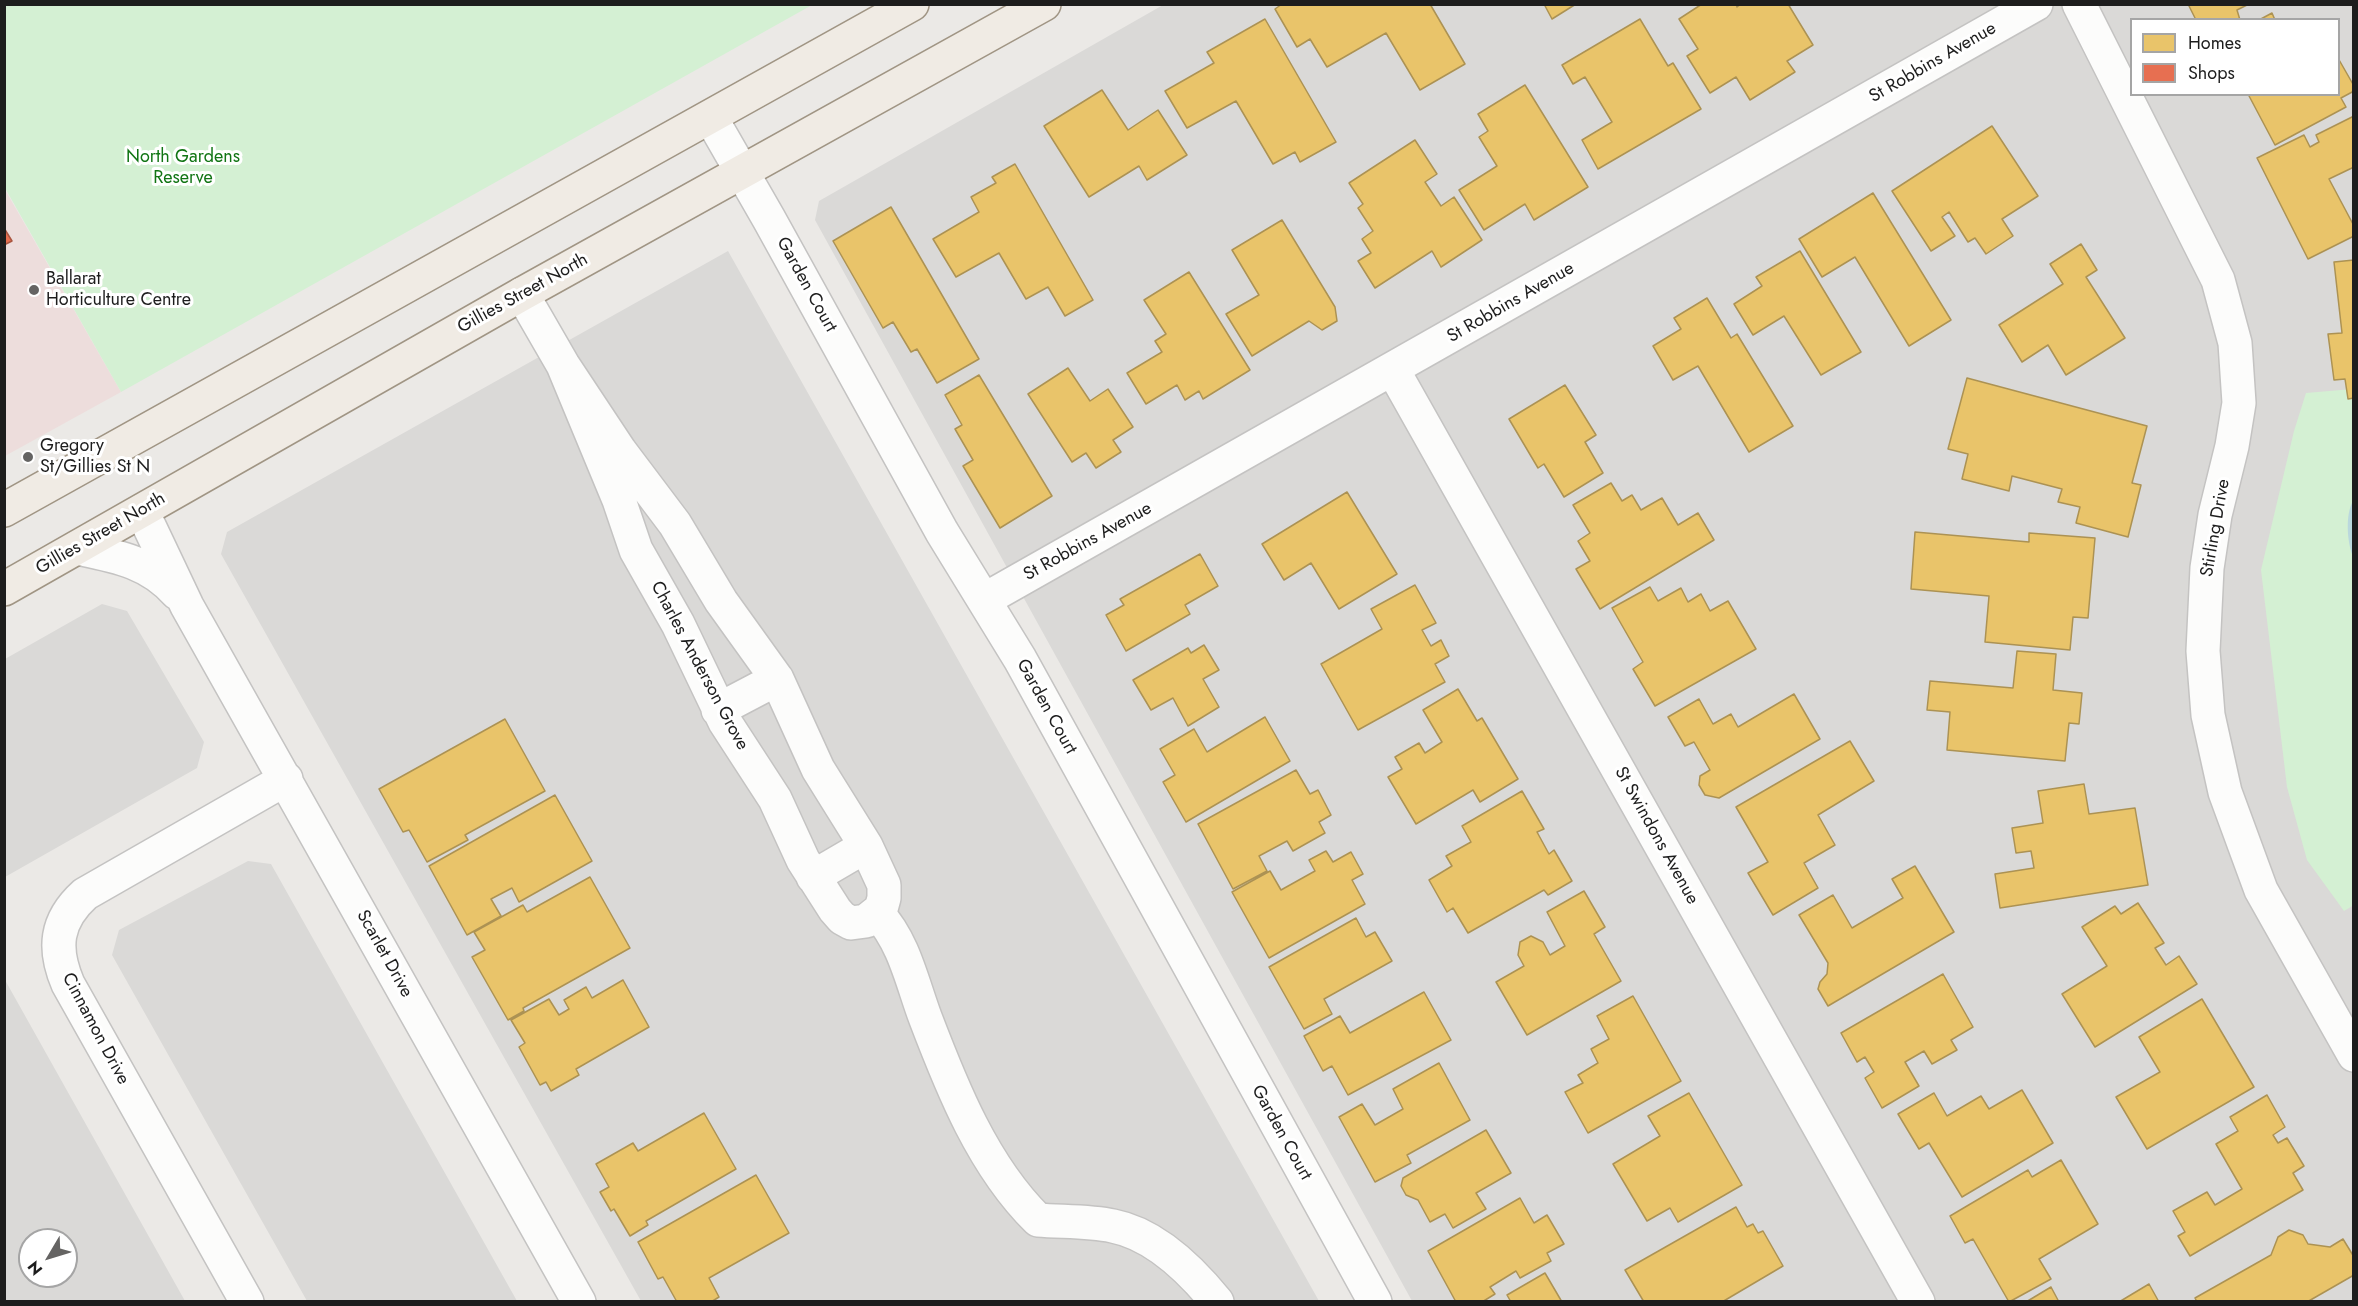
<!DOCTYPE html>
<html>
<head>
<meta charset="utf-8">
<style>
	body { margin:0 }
	#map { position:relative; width:2358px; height:1306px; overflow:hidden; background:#ebe9e6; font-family:Jost,sans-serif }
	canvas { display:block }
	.frame { position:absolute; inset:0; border:6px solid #1d1d1d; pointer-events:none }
	.legend { position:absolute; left:2130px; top:18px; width:210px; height:78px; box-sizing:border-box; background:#fff; border:2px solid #a5a5a5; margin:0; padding:8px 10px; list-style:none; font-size:18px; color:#1d1d1d }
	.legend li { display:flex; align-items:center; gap:12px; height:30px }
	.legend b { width:30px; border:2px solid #a5a5a5 }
	.north { position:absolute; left:18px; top:1228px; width:60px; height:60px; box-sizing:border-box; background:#fff; border:2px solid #a5a5a5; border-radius:50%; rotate:232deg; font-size:16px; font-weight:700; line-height:24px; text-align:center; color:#1d1d1d }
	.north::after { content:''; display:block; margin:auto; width:21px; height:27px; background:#656463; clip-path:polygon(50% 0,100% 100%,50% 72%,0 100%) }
</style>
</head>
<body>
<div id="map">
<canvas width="2358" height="1306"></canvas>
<div class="frame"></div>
<ul class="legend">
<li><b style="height:16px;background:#e9c46a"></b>Homes</li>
<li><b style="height:16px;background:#e76f51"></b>Shops</li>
</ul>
<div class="north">N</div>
</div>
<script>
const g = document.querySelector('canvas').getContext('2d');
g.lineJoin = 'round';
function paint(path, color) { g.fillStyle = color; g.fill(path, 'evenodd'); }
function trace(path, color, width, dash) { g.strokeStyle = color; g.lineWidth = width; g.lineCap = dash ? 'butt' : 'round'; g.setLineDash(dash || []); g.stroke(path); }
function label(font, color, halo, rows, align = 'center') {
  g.font = font + ' Jost,sans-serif'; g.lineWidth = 6; g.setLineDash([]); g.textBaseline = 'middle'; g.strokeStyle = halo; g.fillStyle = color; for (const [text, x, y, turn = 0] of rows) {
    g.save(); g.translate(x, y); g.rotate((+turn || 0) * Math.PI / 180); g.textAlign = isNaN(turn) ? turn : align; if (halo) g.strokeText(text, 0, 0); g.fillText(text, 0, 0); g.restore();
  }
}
paint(new Path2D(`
	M 1163,5 L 2353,5 L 2353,1301 L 1412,1301 L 815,220 L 819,201 ZM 2132,20 L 2338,20 L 2338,94 L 2132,94 Z
	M 728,251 L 1319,1301 L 641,1301 L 221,554 L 227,532 Z
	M 102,604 L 127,611 L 204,742 L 197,768 L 5,877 L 5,659 Z
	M 248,861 L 271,864 L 517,1301 L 307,1301 L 112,955 L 119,930 Z
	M 4,980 L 5,980 L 185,1301 L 5,1301 ZM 30,1240 L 66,1240 L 66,1276 L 30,1276 Z`), '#dad9d7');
paint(new Path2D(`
	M 4,188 L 121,392 L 5,456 L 4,456 Z`), '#eddddc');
paint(new Path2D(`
	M 5,4 L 812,4 L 812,5 L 121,392 L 5,188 L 4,71 L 6,69 L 4,66 Z
	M 2353,389 L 2354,905 L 2344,911 L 2307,860 L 2287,787 L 2261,570 L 2294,431 L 2306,393 Z`), '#d4f0d3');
paint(new Path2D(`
	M 2353,501 L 2353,557 C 2347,542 2345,515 2353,501 Z`), '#bad8dd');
const homes = new Path2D(`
	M 1282,4 L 1430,4 L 1465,64 L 1420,90 L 1386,33 L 1327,67 L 1310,39 L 1297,47 L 1275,9 Z
	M 1544,4 L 1576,4 L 1552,19 Z
	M 1702,4 L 1736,4 L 1737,7 L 1741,4 L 1788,4 L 1813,45 L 1787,61 L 1795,72 L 1750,100 L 1736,77 L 1710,93 L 1687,56 L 1698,49 L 1679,19 Z
	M 2188,4 L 2249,4 L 2237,10 L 2240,20 L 2196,20 Z
	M 2272,13 L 2275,20 L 2259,20 Z
	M 1265,19 L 1336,142 L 1300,162 L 1295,152 L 1273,164 L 1236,101 L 1187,128 L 1165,91 L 1214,63 L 1207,52 Z
	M 1640,19 L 1668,66 L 1673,63 L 1701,109 L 1598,169 L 1582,140 L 1612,122 L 1585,77 L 1573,84 L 1562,65 Z
	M 2338,58 L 2354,86 L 2354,91 L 2341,98 L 2346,107 L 2275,145 L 2248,94 L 2338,94 Z
	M 1525,85 L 1588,187 L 1534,220 L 1525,204 L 1484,230 L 1459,190 L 1497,166 L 1479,137 L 1488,131 L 1478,114 Z
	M 1102,90 L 1128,130 L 1158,110 L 1187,155 L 1147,180 L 1139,166 L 1089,197 L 1044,126 Z
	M 2354,116 L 2354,167 L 2329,179 L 2354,226 L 2354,236 L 2308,259 L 2257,158 L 2304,135 L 2310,147 L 2319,142 L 2316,135 Z
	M 1992,126 L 2038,196 L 2002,219 L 2013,236 L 1986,254 L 1975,238 L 1968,242 L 1949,212 L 1942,217 L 1955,236 L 1931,251 L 1892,191 Z
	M 1415,140 L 1437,174 L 1425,182 L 1441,206 L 1454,197 L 1482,240 L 1441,267 L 1432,251 L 1375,288 L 1358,261 L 1371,253 L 1362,239 L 1373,231 L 1358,208 L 1363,204 L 1349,183 Z
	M 1015,164 L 1093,300 L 1065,316 L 1048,287 L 1026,299 L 999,253 L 956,277 L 933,239 L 979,212 L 971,197 L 996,183 L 992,177 Z
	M 1873,193 L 1951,320 L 1909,346 L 1855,257 L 1822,277 L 1799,239 Z
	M 891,207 L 979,359 L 937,383 L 917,349 L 911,352 L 893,322 L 883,328 L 833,241 Z
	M 1282,220 L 1335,307 L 1337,321 L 1322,330 L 1309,321 L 1252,356 L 1226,314 L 1259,295 L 1232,250 Z
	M 2081,244 L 2097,270 L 2086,277 L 2125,338 L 2066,375 L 2048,345 L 2022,362 L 1999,325 L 2063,284 L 2050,264 Z
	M 1800,251 L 1861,352 L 1821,375 L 1784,316 L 1753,335 L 1734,304 L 1762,286 L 1756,277 Z
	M 2354,260 L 2354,398 L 2348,399 L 2345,379 L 2334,380 L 2328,334 L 2342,333 L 2334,262 Z
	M 1189,272 L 1250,370 L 1203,399 L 1199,391 L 1185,400 L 1177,385 L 1146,404 L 1127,373 L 1162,352 L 1155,341 L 1166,334 L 1144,300 Z
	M 1707,298 L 1731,338 L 1737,334 L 1793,426 L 1749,452 L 1698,366 L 1673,380 L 1653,346 L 1681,329 L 1674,318 Z
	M 1068,368 L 1090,401 L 1108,389 L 1133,427 L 1113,440 L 1121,452 L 1096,468 L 1086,453 L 1072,462 L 1028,394 Z
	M 979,375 L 1052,496 L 1000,528 L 963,466 L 973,460 L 955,429 L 962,425 L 945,395 Z
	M 1967,378 L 2147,426 L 2132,483 L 2141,485 L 2128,537 L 2076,523 L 2080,507 L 2058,502 L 2062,489 L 2012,476 L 2009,491 L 1962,479 L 1968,454 L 1948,449 Z
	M 1565,385 L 1596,435 L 1585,442 L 1603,473 L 1564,497 L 1544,464 L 1538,468 L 1509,419 Z
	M 1611,483 L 1622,501 L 1632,495 L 1641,510 L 1662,498 L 1678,525 L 1698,513 L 1714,540 L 1600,609 L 1576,569 L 1590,561 L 1578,541 L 1590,533 L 1573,505 Z
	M 1347,492 L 1397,574 L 1339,609 L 1311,563 L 1284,580 L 1262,544 Z
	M 1915,532 L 2029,542 L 2029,533 L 2095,538 L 2088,618 L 2073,617 L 2070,650 L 1985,642 L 1989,596 L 1911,589 Z
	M 1200,554 L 1218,586 L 1185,605 L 1190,614 L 1126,651 L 1106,615 L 1124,605 L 1120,599 Z
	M 1415,585 L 1436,623 L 1422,630 L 1431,646 L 1441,640 L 1449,656 L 1435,664 L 1445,682 L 1358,730 L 1321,664 L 1382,629 L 1371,609 Z
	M 1650,587 L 1658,601 L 1681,588 L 1688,602 L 1701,594 L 1710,611 L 1728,601 L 1756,649 L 1655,706 L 1633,669 L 1643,662 L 1612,608 Z
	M 1204,645 L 1219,670 L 1203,679 L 1219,707 L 1188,726 L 1173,698 L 1151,710 L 1133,680 L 1188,648 L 1191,653 Z
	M 2017,651 L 2056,654 L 2053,690 L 2082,693 L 2079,724 L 2069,723 L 2065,761 L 1947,750 L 1950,712 L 1927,710 L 1930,681 L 2013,688 Z
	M 1458,689 L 1477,721 L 1482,718 L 1518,779 L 1480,802 L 1473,790 L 1416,824 L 1388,777 L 1402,769 L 1395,757 L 1419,743 L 1425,753 L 1442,742 L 1423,710 Z
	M 1794,694 L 1820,739 L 1719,798 L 1705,795 L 1699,785 L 1700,776 L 1710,770 L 1694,742 L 1685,746 L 1668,717 L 1699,699 L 1713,724 L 1731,714 L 1738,727 Z
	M 1265,717 L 1290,761 L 1186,822 L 1163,782 L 1175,775 L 1160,749 L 1194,729 L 1207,752 Z
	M 505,719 L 545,791 L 465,835 L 468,840 L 427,862 L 409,830 L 403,832 L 379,789 Z
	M 1850,741 L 1874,781 L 1818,815 L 1835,845 L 1804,863 L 1818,888 L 1773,915 L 1748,873 L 1768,862 L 1736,807 Z
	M 1296,770 L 1310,794 L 1318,790 L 1331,815 L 1319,822 L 1325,833 L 1293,851 L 1287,841 L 1259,856 L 1267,871 L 1233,889 L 1198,824 Z
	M 2084,784 L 2089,814 L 2135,808 L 2148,885 L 2000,908 L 1995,874 L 2034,868 L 2031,851 L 2016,853 L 2012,828 L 2043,823 L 2038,791 Z
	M 1522,791 L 1544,829 L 1537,832 L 1549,854 L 1554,850 L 1572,881 L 1548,895 L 1544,890 L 1468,933 L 1453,908 L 1447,912 L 1429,880 L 1452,866 L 1446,856 L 1471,842 L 1462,826 Z
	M 555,795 L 592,861 L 519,902 L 512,888 L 491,899 L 501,916 L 467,935 L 429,866 Z
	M 1326,851 L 1333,862 L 1351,852 L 1363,874 L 1352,880 L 1365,904 L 1269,958 L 1232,892 L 1270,871 L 1281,890 L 1315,871 L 1309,860 Z
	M 1915,866 L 1954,932 L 1828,1006 L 1818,989 L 1820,982 L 1827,974 L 1828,963 L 1799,915 L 1833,895 L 1852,928 L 1903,898 L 1892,879 Z
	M 590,877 L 630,948 L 523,1008 L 524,1011 L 508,1020 L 472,957 L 485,950 L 474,932 L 523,905 L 527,912 Z
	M 1584,891 L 1605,927 L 1594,934 L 1621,981 L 1527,1035 L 1496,982 L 1524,966 L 1518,955 L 1520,942 L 1531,936 L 1543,942 L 1550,955 L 1565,946 L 1547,912 Z
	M 2138,903 L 2164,943 L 2155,948 L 2166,965 L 2179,956 L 2197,984 L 2095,1047 L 2062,994 L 2107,966 L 2082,927 L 2115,906 L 2121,914 Z
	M 1356,918 L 1366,937 L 1375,932 L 1392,961 L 1324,999 L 1332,1014 L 1304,1029 L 1269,967 Z
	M 1943,974 L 1973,1027 L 1951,1040 L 1957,1050 L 1932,1064 L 1924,1051 L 1905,1062 L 1919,1086 L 1882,1108 L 1865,1078 L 1874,1072 L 1865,1057 L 1857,1062 L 1841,1033 Z
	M 623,980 L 649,1027 L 576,1069 L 579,1075 L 551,1091 L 546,1082 L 540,1085 L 519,1047 L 525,1043 L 511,1020 L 549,999 L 559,1015 L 569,1009 L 564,1000 L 586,987 L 592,998 Z
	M 1424,992 L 1451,1040 L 1348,1095 L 1332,1066 L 1323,1071 L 1304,1036 L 1340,1016 L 1350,1033 Z
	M 1633,996 L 1681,1081 L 1588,1133 L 1565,1092 L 1583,1083 L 1578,1075 L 1598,1063 L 1591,1049 L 1609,1039 L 1597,1016 Z
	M 2202,999 L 2254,1087 L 2147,1149 L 2116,1097 L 2160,1072 L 2139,1037 Z
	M 1439,1063 L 1470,1120 L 1407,1155 L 1411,1163 L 1375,1182 L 1339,1117 L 1362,1104 L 1375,1125 L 1403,1109 L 1393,1089 Z
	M 2022,1090 L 2053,1143 L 1962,1197 L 1929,1143 L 1919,1149 L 1898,1114 L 1934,1093 L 1947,1116 L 1981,1096 L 1989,1109 Z
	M 1689,1093 L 1742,1185 L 1678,1222 L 1670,1208 L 1647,1221 L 1613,1164 L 1660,1136 L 1648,1116 Z
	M 2267,1095 L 2285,1127 L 2273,1135 L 2278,1143 L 2287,1138 L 2304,1166 L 2293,1173 L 2303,1190 L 2190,1256 L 2178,1236 L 2185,1232 L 2173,1211 L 2207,1192 L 2215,1205 L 2242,1189 L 2216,1144 L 2238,1131 L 2230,1117 Z
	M 704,1113 L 736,1169 L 646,1221 L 648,1225 L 630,1236 L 614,1209 L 611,1211 L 600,1192 L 609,1187 L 596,1164 L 633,1143 L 638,1151 Z
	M 1486,1130 L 1511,1173 L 1476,1193 L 1486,1209 L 1453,1228 L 1445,1214 L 1430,1222 L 1418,1200 L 1406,1195 L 1401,1186 L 1403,1178 Z
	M 2061,1160 L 2098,1224 L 2039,1259 L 2051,1279 L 2009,1302 L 1973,1239 L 1965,1243 L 1950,1216 L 2028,1170 L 2032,1177 Z
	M 756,1175 L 789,1233 L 709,1278 L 719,1297 L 711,1302 L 677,1302 L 663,1277 L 658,1279 L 638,1242 Z
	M 1520,1198 L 1534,1223 L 1547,1215 L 1564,1244 L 1547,1253 L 1551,1261 L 1520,1278 L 1516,1271 L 1490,1287 L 1495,1294 L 1482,1302 L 1456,1302 L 1428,1251 Z
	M 1736,1207 L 1747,1227 L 1753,1224 L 1758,1233 L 1763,1231 L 1783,1266 L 1722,1302 L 1644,1302 L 1625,1270 Z
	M 2289,1230 L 2303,1235 L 2308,1244 L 2330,1247 L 2343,1239 L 2354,1257 L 2354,1275 L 2307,1302 L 2197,1302 L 2195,1298 L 2271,1255 L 2278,1237 Z
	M 1545,1273 L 1562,1302 L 1511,1302 L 1507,1295 Z
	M 2149,1284 L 2159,1302 L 2119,1302 Z
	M 2051,1287 L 2059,1302 L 2026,1302 Z`);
paint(homes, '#e9c46a');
trace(homes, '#ac9253', 1.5);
const shops = new Path2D(`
	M 4,228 L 12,241 L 4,245 Z`);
paint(shops, '#e76f51');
trace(shops, '#aa5641', 1.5);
const minor = new Path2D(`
	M 2079,4 L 2218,280 L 2235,343 L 2239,403 L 2232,446 L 2215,515 L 2207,568 L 2203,651 L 2208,715 L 2225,792 L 2261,890 L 2354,1055
	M 711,118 L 769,219 L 942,532 L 1020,659 L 1375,1302
	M 522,294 L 563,365 L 620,451 L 675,524 L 721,601 L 777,679 L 818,769 L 866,846 L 884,885 L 884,898 L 881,909 L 866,921 L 851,923 L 842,918 L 835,910 L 803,860 L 775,799 L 725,722 L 678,624 L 636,550 L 619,500 L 563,365
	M 1393,370 L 1918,1302
	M 142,511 L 187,606 L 579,1302
	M 77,548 C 116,556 150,562 177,593
	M 984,600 L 2036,4
	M 718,710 L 777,679
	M 813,877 L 866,846
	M 878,914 C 904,942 912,982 925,1017 C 952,1088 983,1166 1038,1220 C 1062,1222 1089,1221 1113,1226 C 1154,1234 1191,1270 1217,1302
	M 247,1302 L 68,984 C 53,949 55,921 85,894 L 286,779`);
const major = new Path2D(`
	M 4,510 L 912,4
	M 4,589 L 522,294 L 1044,4`);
trace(minor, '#c4c3c2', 36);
trace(major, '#a09584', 36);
trace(minor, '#fcfcfb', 33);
trace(major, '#f0ebe4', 33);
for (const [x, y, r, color] of [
	[34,290,6,"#656463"],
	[28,457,6,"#656463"]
]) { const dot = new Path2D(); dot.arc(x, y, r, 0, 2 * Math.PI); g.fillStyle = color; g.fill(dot); trace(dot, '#fff', 2); }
label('18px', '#1d1d1d', '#fff', [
	["St Robbins Avenue",1933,63,-30],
	["Garden Court",806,285,61],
	["Gillies Street North",523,294,-29],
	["St Robbins Avenue",1511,303,-30],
	["Stirling Drive",2216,528,-80],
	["Gillies Street North",101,534,-30],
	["St Robbins Avenue",1088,542,-29],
	["Charles Anderson Grove",699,666,62],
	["Garden Court",1046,707,61],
	["St Swindons Avenue",1656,836,61],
	["Scarlet Drive",384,954,61],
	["Cinnamon Drive",95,1029,62],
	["Garden Court",1281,1133,61]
]);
label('18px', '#117514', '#fff', [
	["North Gardens",183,158],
	["Reserve",183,179]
]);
label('18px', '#1d1d1d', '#fff', [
	["Ballarat",46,280],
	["Horticulture Centre",46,301],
	["Gregory",40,447],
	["St/Gillies St N",40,468]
], 'left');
</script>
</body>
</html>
